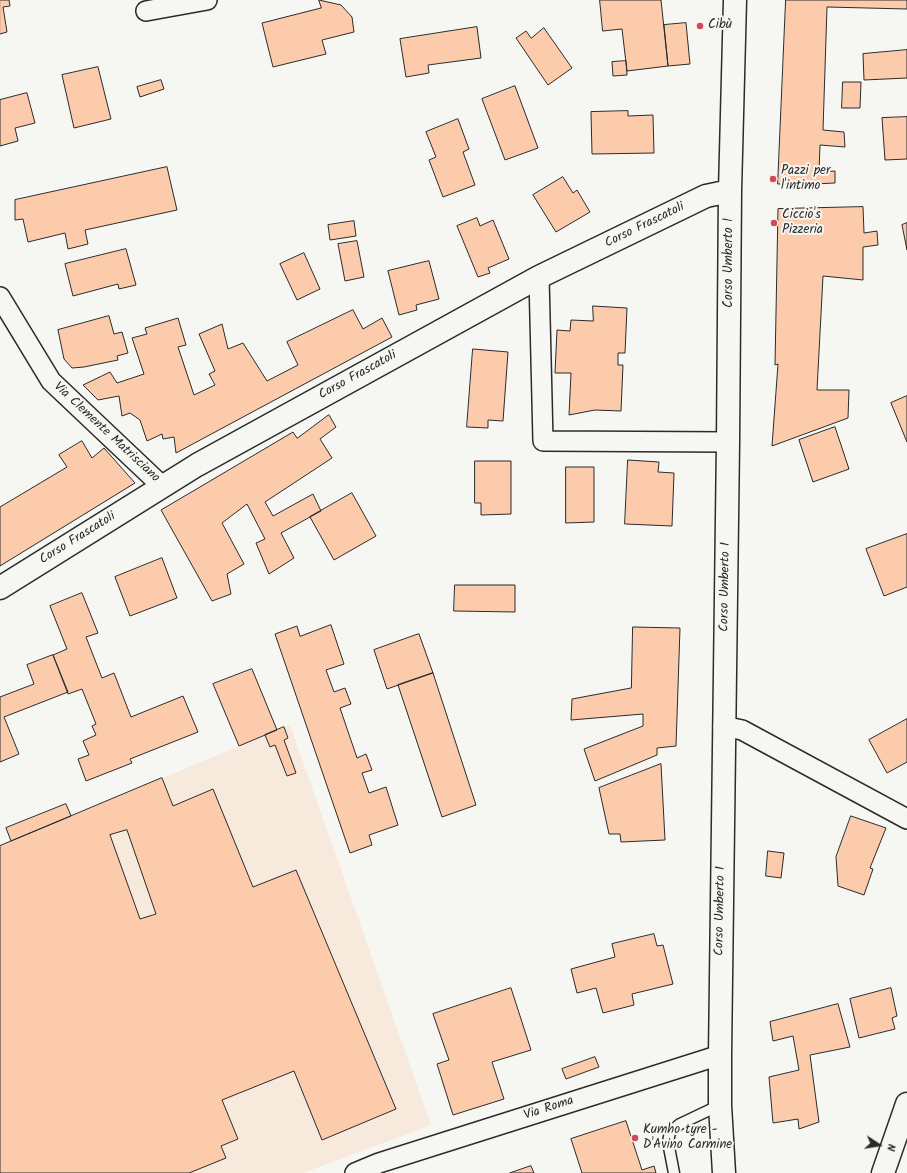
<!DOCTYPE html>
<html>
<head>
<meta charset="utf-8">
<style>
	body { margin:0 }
	#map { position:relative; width:907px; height:1173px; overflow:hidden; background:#f6f6f2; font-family:Kalam,sans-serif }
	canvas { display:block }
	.north { position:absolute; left:859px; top:1125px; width:40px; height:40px; -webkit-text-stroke:3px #f6f6f2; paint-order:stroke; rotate:102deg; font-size:11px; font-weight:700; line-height:16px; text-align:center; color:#2b2b2b }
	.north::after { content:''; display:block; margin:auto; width:14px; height:18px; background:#2b2b2b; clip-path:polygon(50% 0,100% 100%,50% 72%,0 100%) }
</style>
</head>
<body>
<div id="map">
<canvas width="907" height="1173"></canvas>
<div class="north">N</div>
</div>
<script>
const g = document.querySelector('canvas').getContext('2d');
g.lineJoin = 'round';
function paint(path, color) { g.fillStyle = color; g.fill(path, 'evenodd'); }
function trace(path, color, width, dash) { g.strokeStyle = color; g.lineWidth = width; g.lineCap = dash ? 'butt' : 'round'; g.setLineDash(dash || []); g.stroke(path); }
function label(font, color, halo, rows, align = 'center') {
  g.font = font + ' Kalam,sans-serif'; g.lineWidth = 4; g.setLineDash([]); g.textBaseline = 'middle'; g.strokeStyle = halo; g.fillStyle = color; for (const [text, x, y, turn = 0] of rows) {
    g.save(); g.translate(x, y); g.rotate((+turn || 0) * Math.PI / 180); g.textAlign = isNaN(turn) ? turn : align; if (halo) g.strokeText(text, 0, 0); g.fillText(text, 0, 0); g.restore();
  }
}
paint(new Path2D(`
	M 290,725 L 431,1125 L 303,1173 L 0,1173 L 0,846 Z`), '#f8e9dd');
const building = new Path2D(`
	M 0,0 L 9,0 L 10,6 L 3,7 L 7,32 L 0,34 Z
	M 319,0 L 341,5 L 352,17 L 354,32 L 322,40 L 326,54 L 273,67 L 262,23 L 321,8 Z
	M 600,0 L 661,0 L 668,66 L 627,71 L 622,29 L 603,31 Z
	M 786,0 L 907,0 L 907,9 L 827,7 L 823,130 L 844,132 L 845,147 L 820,145 L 819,172 L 835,171 L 835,183 L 814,184 L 778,184 Z
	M 686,23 L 690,64 L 668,66 L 664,25 Z
	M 477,27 L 481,58 L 428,65 L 429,73 L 406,77 L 400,39 Z
	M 544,28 L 572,68 L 548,85 L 516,38 L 526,31 L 531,38 Z
	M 907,50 L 907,78 L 864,80 L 863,54 Z
	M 626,61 L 627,75 L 613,76 L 612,62 Z
	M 98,67 L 111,119 L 74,128 L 62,75 Z
	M 161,80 L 164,89 L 140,97 L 137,87 Z
	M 843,82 L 861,82 L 860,108 L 842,108 Z
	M 515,86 L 538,148 L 505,160 L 482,99 Z
	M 27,93 L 35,123 L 15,128 L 18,141 L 0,146 L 0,100 Z
	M 628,111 L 628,116 L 653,115 L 654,153 L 592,154 L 591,112 Z
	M 907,117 L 907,159 L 885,160 L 882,118 Z
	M 458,119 L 469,149 L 463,152 L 475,185 L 443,197 L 429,160 L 436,157 L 426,132 Z
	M 167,167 L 177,210 L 85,230 L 88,244 L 68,249 L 65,233 L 28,242 L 23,219 L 15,220 L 15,200 Z
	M 563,177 L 573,193 L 577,190 L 590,212 L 556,232 L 533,195 Z
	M 863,207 L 864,233 L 877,231 L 878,245 L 863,247 L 863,280 L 823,276 L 817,390 L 849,390 L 848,418 L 772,446 L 778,364 L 775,365 L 778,209 Z
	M 477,218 L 480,226 L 493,220 L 509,259 L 488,268 L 490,273 L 478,277 L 457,226 Z
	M 354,221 L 356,236 L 330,240 L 328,225 Z
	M 907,223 L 907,250 L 902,225 Z
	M 357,241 L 364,277 L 345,281 L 338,244 Z
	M 126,249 L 136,285 L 119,289 L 118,284 L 73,296 L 65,264 Z
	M 304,253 L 320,289 L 297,300 L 280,264 Z
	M 429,261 L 439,299 L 416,305 L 417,310 L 399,315 L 388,271 Z
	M 593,306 L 627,308 L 625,353 L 618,353 L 618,365 L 623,365 L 621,411 L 595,410 L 569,415 L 571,373 L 555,373 L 557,330 L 570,331 L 571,320 L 593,321 Z
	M 353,310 L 363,329 L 382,318 L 392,337 L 176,453 L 174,437 L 163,439 L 162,434 L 147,441 L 140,420 L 130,413 L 122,416 L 119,396 L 98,400 L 83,385 L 110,372 L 117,383 L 144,374 L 132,338 L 147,334 L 145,328 L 178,318 L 186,345 L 178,347 L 194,395 L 215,385 L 209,374 L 215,371 L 199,334 L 222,324 L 228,349 L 243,343 L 267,381 L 298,365 L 287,342 Z
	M 109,316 L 114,334 L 122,332 L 128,353 L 117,356 L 118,360 L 84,367 L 72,368 L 64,359 L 58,330 Z
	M 473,349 L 508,352 L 503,421 L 488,420 L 488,428 L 467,427 Z
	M 907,396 L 907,442 L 891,403 Z
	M 329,415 L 336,427 L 320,439 L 332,458 L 265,502 L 273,516 L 313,494 L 321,511 L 281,533 L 294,558 L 269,574 L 256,543 L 265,539 L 247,504 L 222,523 L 244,564 L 227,574 L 231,594 L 212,601 L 161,510 L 293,432 L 297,438 Z
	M 835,427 L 849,469 L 813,482 L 799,440 Z
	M 82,441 L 92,458 L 104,448 L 135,483 L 0,566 L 0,507 L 67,467 L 59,455 Z
	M 628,460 L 659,462 L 658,472 L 674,473 L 672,526 L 625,524 Z
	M 475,461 L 511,461 L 511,514 L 481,515 L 481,503 L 475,503 Z
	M 566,467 L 594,467 L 594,522 L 566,523 Z
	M 352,493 L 376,536 L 334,560 L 310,517 Z
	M 907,534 L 907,587 L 884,596 L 866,549 Z
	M 162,558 L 177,598 L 130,616 L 115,577 Z
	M 455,585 L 515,585 L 515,612 L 454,611 Z
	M 82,593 L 98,633 L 86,637 L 102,678 L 114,673 L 131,717 L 183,696 L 198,732 L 130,759 L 132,763 L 86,781 L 78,759 L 89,755 L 83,741 L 96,735 L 92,726 L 96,724 L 82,689 L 68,694 L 53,655 L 67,649 L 50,606 Z
	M 331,625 L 344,664 L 326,670 L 334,692 L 345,688 L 351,704 L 340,708 L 357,758 L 366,754 L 372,770 L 362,773 L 369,793 L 386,787 L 398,825 L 369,835 L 372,845 L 350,853 L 275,634 L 297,626 L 300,636 Z
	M 633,627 L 680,628 L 676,746 L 657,748 L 657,755 L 595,781 L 584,749 L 643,726 L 643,714 L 571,720 L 572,699 L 631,688 Z
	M 419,634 L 433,673 L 387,689 L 374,650 Z
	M 53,655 L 68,692 L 4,717 L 19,754 L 0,762 L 0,697 L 34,684 L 27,665 Z
	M 252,669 L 277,730 L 239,746 L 213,684 Z
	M 433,673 L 476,805 L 442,817 L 398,685 Z
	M 907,719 L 907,762 L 887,773 L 869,740 Z
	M 284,727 L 288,738 L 284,740 L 296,773 L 287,776 L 275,745 L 270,747 L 265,735 Z
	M 661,764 L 665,840 L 621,842 L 620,834 L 609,834 L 599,788 Z
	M 162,778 L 173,806 L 213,789 L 253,887 L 296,870 L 396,1109 L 322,1140 L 294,1071 L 222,1100 L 238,1139 L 221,1146 L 226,1158 L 189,1173 L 0,1173 L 0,846 ZM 127,830 L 156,914 L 140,919 L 110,835 Z
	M 66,804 L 71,816 L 11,841 L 6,828 Z
	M 851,816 L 886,828 L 870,868 L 873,869 L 864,895 L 838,886 L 836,857 Z
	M 768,851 L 784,853 L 781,878 L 766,876 Z
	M 654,934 L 657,946 L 663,945 L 673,984 L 632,994 L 634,1005 L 603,1013 L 596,988 L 577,993 L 571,969 L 615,957 L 612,944 Z
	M 511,988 L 531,1050 L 492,1062 L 504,1099 L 453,1115 L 437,1064 L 449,1060 L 433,1014 Z
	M 891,988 L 897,1016 L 892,1018 L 895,1029 L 859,1038 L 850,999 Z
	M 838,1004 L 850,1047 L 810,1055 L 819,1122 L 799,1129 L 798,1119 L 773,1123 L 769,1077 L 799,1070 L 793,1036 L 773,1041 L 770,1022 Z
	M 595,1057 L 599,1067 L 566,1079 L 562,1069 Z
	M 626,1121 L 642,1170 L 654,1166 L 656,1173 L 582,1173 L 571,1139 Z
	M 531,1166 L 534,1173 L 510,1173 Z`);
paint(building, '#fccbac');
trace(building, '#2b2b2b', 1);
const service = new Path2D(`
	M 674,1173 L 668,1142 L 670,1132 L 680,1124 L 720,1105`);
const minor = new Path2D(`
	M 146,11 L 207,0
	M 539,277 L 543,441 L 728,442
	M 0,297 L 51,381 L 163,487
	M 723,726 L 742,730 L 907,819
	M 355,1173 L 379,1163 L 720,1055`);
const tertiary = new Path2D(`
	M 0,588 L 197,465 L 539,277 L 706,196 L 730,191
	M 724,1173 L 720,1105 L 720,1055 L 728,442 L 730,191 L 735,0`);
const primary = new Path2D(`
	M 883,1173 L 907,1104`);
trace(service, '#2b2b2b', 13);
trace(minor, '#2b2b2b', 22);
trace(tertiary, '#2b2b2b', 25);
trace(primary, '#2b2b2b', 25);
trace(service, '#f6f6f2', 10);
trace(minor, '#f6f6f2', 19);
trace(tertiary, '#f6f6f2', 22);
trace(primary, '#f6f6f2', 22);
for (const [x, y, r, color] of [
	[700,26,4,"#d1495b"],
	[773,179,4,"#d1495b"],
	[774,223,4,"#d1495b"],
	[635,1138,4,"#d1495b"]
]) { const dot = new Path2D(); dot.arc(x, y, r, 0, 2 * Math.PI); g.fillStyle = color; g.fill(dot); trace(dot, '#f6f6f2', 1.5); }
label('13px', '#2b2b2b', '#f6f6f2', [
	["Cibù",708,26],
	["Pazzi per",781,172],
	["l'intimo",781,187],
	["Ciccio's",782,216],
	["Pizzeria",782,231],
	["Kumho tyre -",643,1131],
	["D'Avino Carmine",643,1146]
], 'left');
label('13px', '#2b2b2b', '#f6f6f2', [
	["Corso Frascatoli",645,226,-26],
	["Corso Umberto I",730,263,-90],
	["Corso Frascatoli",358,376,-29],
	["Via Clemente Matrisciano",106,433,43],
	["Corso Frascatoli",78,539,-32],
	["Corso Umberto I",726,587,-89],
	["Corso Umberto I",721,911,-89],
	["Via Roma",549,1109,-18]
]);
</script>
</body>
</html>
